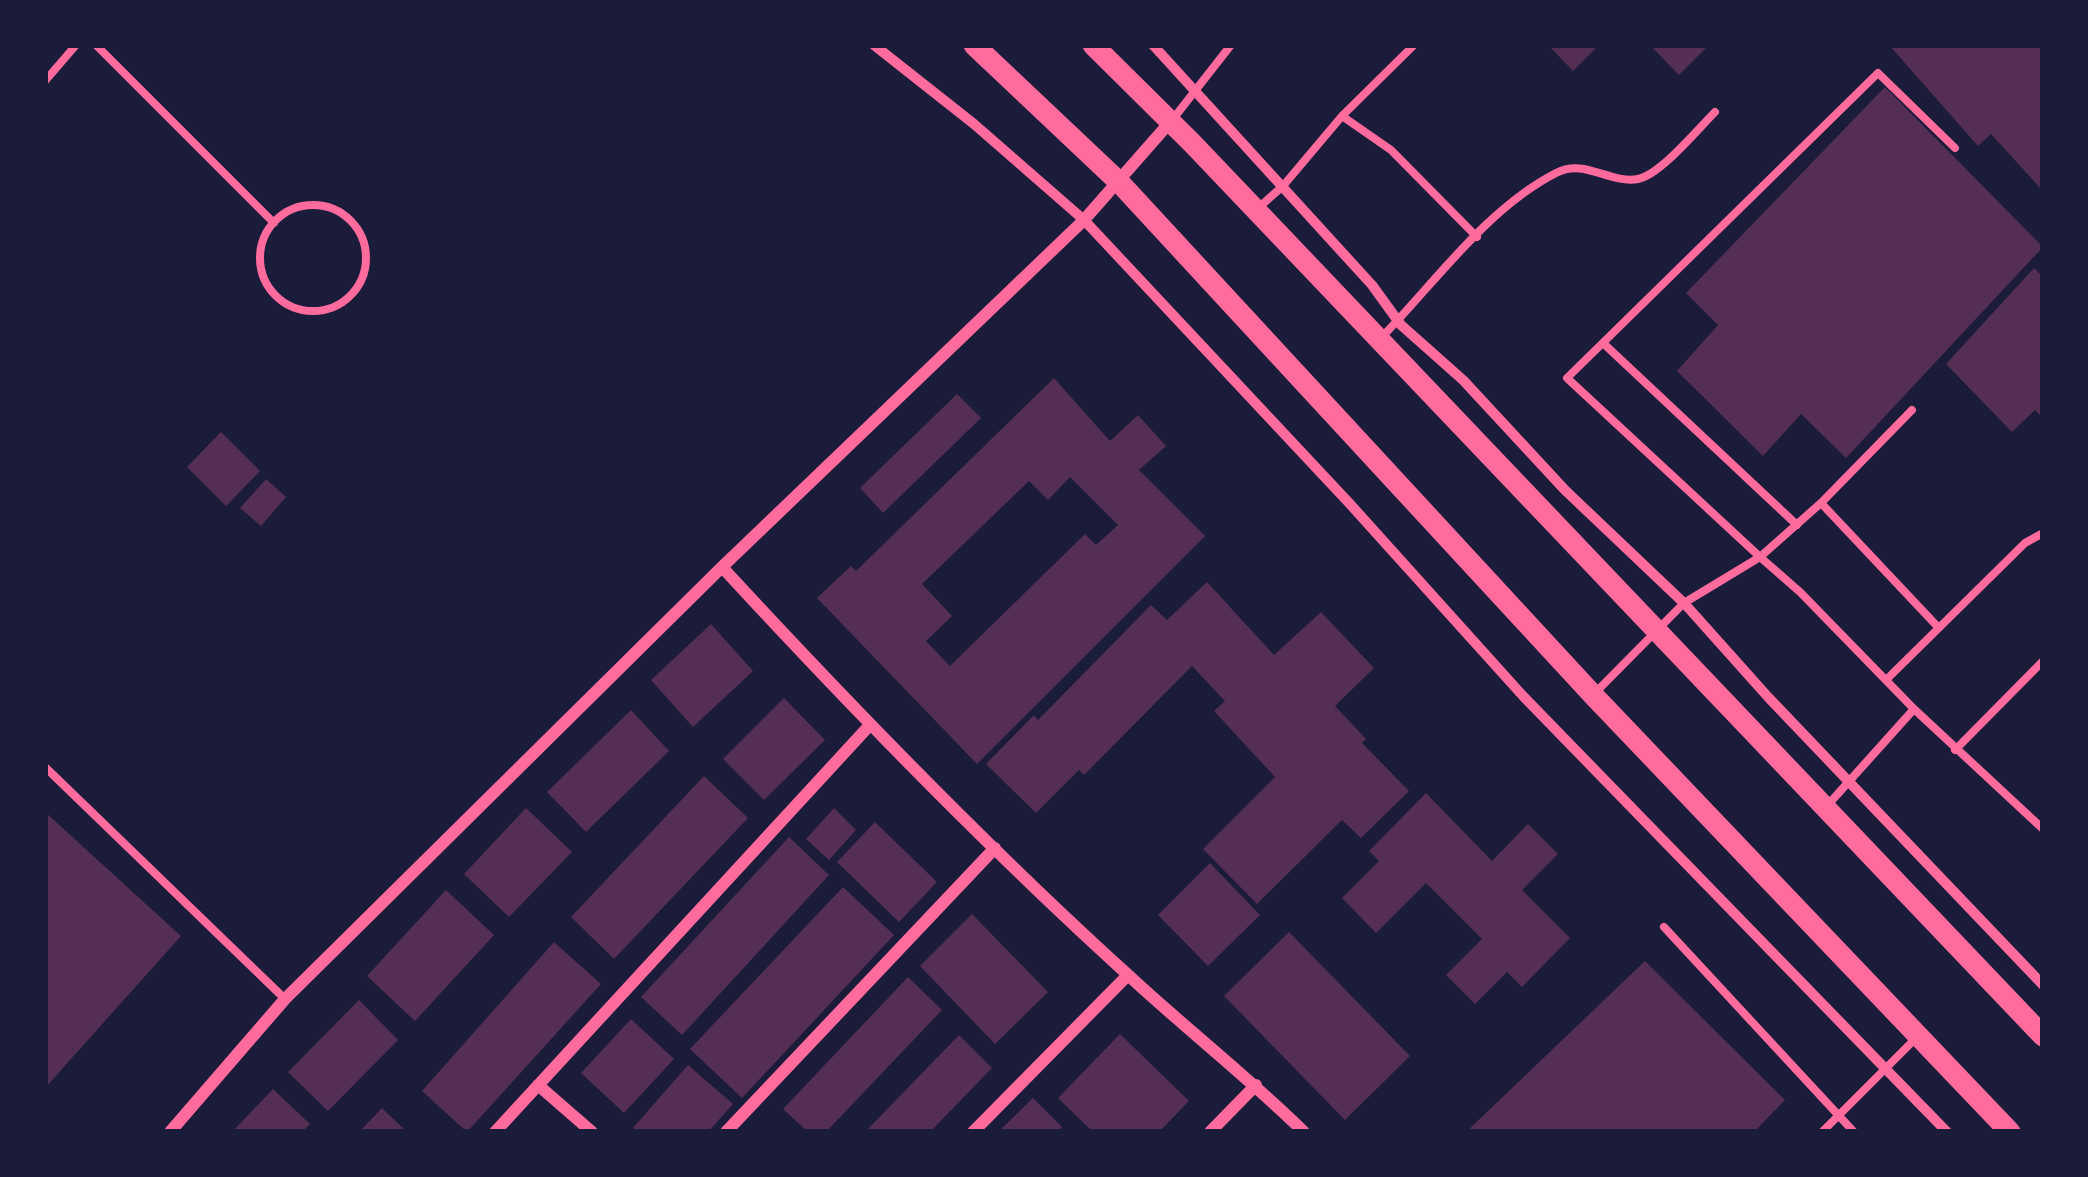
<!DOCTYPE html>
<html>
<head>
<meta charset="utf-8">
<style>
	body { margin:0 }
	#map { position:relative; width:2088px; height:1177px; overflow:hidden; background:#1b1b3a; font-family:Lora,serif }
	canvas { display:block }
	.frame { position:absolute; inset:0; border:48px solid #1b1b3a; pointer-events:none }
</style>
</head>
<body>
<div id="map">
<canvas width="2088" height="1177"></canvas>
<div class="frame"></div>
</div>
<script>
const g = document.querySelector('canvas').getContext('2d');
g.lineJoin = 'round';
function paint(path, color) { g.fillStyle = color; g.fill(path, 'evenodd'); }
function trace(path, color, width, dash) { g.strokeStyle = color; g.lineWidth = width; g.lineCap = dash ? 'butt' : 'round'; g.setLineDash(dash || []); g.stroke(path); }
paint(new Path2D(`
	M 1548,45 L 1599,45 L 1573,71 Z
	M 1650,45 L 1709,45 L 1679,75 Z
	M 1889,45 L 2043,45 L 2043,191 L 1991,134 L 1978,146 Z
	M 1885,87 L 2043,247 L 1846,458 L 1801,414 L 1763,456 L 1677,371 L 1718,325 L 1686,293 Z
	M 2034,268 L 2043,277 L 2043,418 L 2035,410 L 2012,432 L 1946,364 Z
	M 1054,378 L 1110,441 L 1138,415 L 1166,446 L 1139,470 L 1205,536 L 977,764 L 817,598 L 851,566 L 856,571 ZM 1070,477 L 1118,525 L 1096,545 L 1085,534 L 950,666 L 926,641 L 952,616 L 922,584 L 1029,481 L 1048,500 Z
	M 957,394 L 981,418 L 883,513 L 860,488 Z
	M 221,432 L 260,471 L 226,506 L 187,467 Z
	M 266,479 L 286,497 L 261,526 L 240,508 Z
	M 1207,582 L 1274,655 L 1321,612 L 1374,668 L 1335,706 L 1366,739 L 1362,743 L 1409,791 L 1361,838 L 1342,820 L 1257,904 L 1203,849 L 1275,777 L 1214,711 L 1225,701 L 1192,666 L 1084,775 L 1079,770 L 1036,813 L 986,764 L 1034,715 L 1038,720 L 1151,605 L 1167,620 Z
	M 711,624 L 753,671 L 693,727 L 651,680 Z
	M 784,698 L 825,740 L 764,800 L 723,759 Z
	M 631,710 L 669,751 L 586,832 L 547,792 Z
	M 704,776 L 748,818 L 614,959 L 571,917 Z
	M 1426,793 L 1492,861 L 1528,824 L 1558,854 L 1522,890 L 1570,938 L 1522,987 L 1507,972 L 1475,1004 L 1446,975 L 1482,939 L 1426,883 L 1376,933 L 1342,898 L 1379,861 L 1369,851 Z
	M 526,808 L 572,852 L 509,917 L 464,874 Z
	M 834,808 L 856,830 L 829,860 L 806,839 Z
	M 45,812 L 181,936 L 45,1088 Z
	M 875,822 L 937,882 L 899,922 L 837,862 Z
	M 789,837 L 829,875 L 682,1035 L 641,997 Z
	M 1210,863 L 1260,915 L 1208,966 L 1158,915 Z
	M 843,887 L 894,935 L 742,1098 L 690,1049 Z
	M 446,890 L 494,935 L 415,1021 L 367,976 Z
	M 972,914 L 1048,992 L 995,1044 L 920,966 Z
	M 1289,932 L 1410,1056 L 1345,1120 L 1224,996 Z
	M 554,942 L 601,984 L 467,1132 L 422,1091 Z
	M 1645,961 L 1785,1100 L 1754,1132 L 1466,1132 Z
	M 908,977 L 942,1010 L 826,1132 L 808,1132 L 783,1109 Z
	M 359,1000 L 398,1040 L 328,1111 L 288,1072 Z
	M 631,1019 L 674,1059 L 624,1113 L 581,1073 Z
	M 1120,1034 L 1189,1101 L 1159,1132 L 1093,1132 L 1058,1098 Z
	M 959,1035 L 992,1068 L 930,1132 L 865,1132 Z
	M 688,1065 L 733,1104 L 708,1132 L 638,1132 L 633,1128 Z
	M 273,1089 L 310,1124 L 302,1132 L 232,1132 Z
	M 1033,1098 L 1062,1127 L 1057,1132 L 998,1132 Z
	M 382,1108 L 407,1132 L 359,1132 Z`), '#542f53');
trace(new Path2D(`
	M 96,45 L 274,223
	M 45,81 L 76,45
	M 1342,116 L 1414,45
	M 1173,119 L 1231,45
	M260 258a53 53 0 1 1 106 0a53 53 0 1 1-106 0Z
	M 1257,209 L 1283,186 L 1342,116 L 1391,150 L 1477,237
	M 1380,339 C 1435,283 1486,209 1556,173 C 1585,158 1609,184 1638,179 C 1660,175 1698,129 1715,112
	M 1603,343 L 1797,525
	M 1912,410 L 1821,503 L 1760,557 L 1567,378 L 1878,73 L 1955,148
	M 1821,503 L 1937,626
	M 1886,680 L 2025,543 L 2043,533
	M 1594,694 L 1684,603 L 1760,557 L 1800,592 L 1914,709
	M 1955,750 L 2043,661
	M 45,767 L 285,999
	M 1826,807 L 1914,709 L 2043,829
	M 1664,927 L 1854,1132
	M 1822,1132 L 1917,1037`), '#ff6b9d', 8);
trace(new Path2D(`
	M 874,45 L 974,124 L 1084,220 L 1350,504 L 1523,696 L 1947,1132
	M 1153,45 L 1372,285 L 1401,325 L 1463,380 L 1564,489 L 1684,603 L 1768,697 L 2043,985`), '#ff6b9d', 10);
trace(new Path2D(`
	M 722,567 C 852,708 985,845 1127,974 C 1185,1028 1247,1076 1304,1132
	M 538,1085 L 592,1132
	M 170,1132 L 285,999 L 722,567 L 1084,220 L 1171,121
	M 495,1132 L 869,726
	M 726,1132 L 995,848
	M 973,1132 L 1128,975
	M 1210,1132 L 1256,1085`), '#ff6b9d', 12);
trace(new Path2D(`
	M 1093,45 L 1192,143 L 2043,1036
	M 1119,182 L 1593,695 L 2010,1132`), '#ff6b9d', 21);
trace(new Path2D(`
	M 974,45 L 1119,182`), '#ff6b9d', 21);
</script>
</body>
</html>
